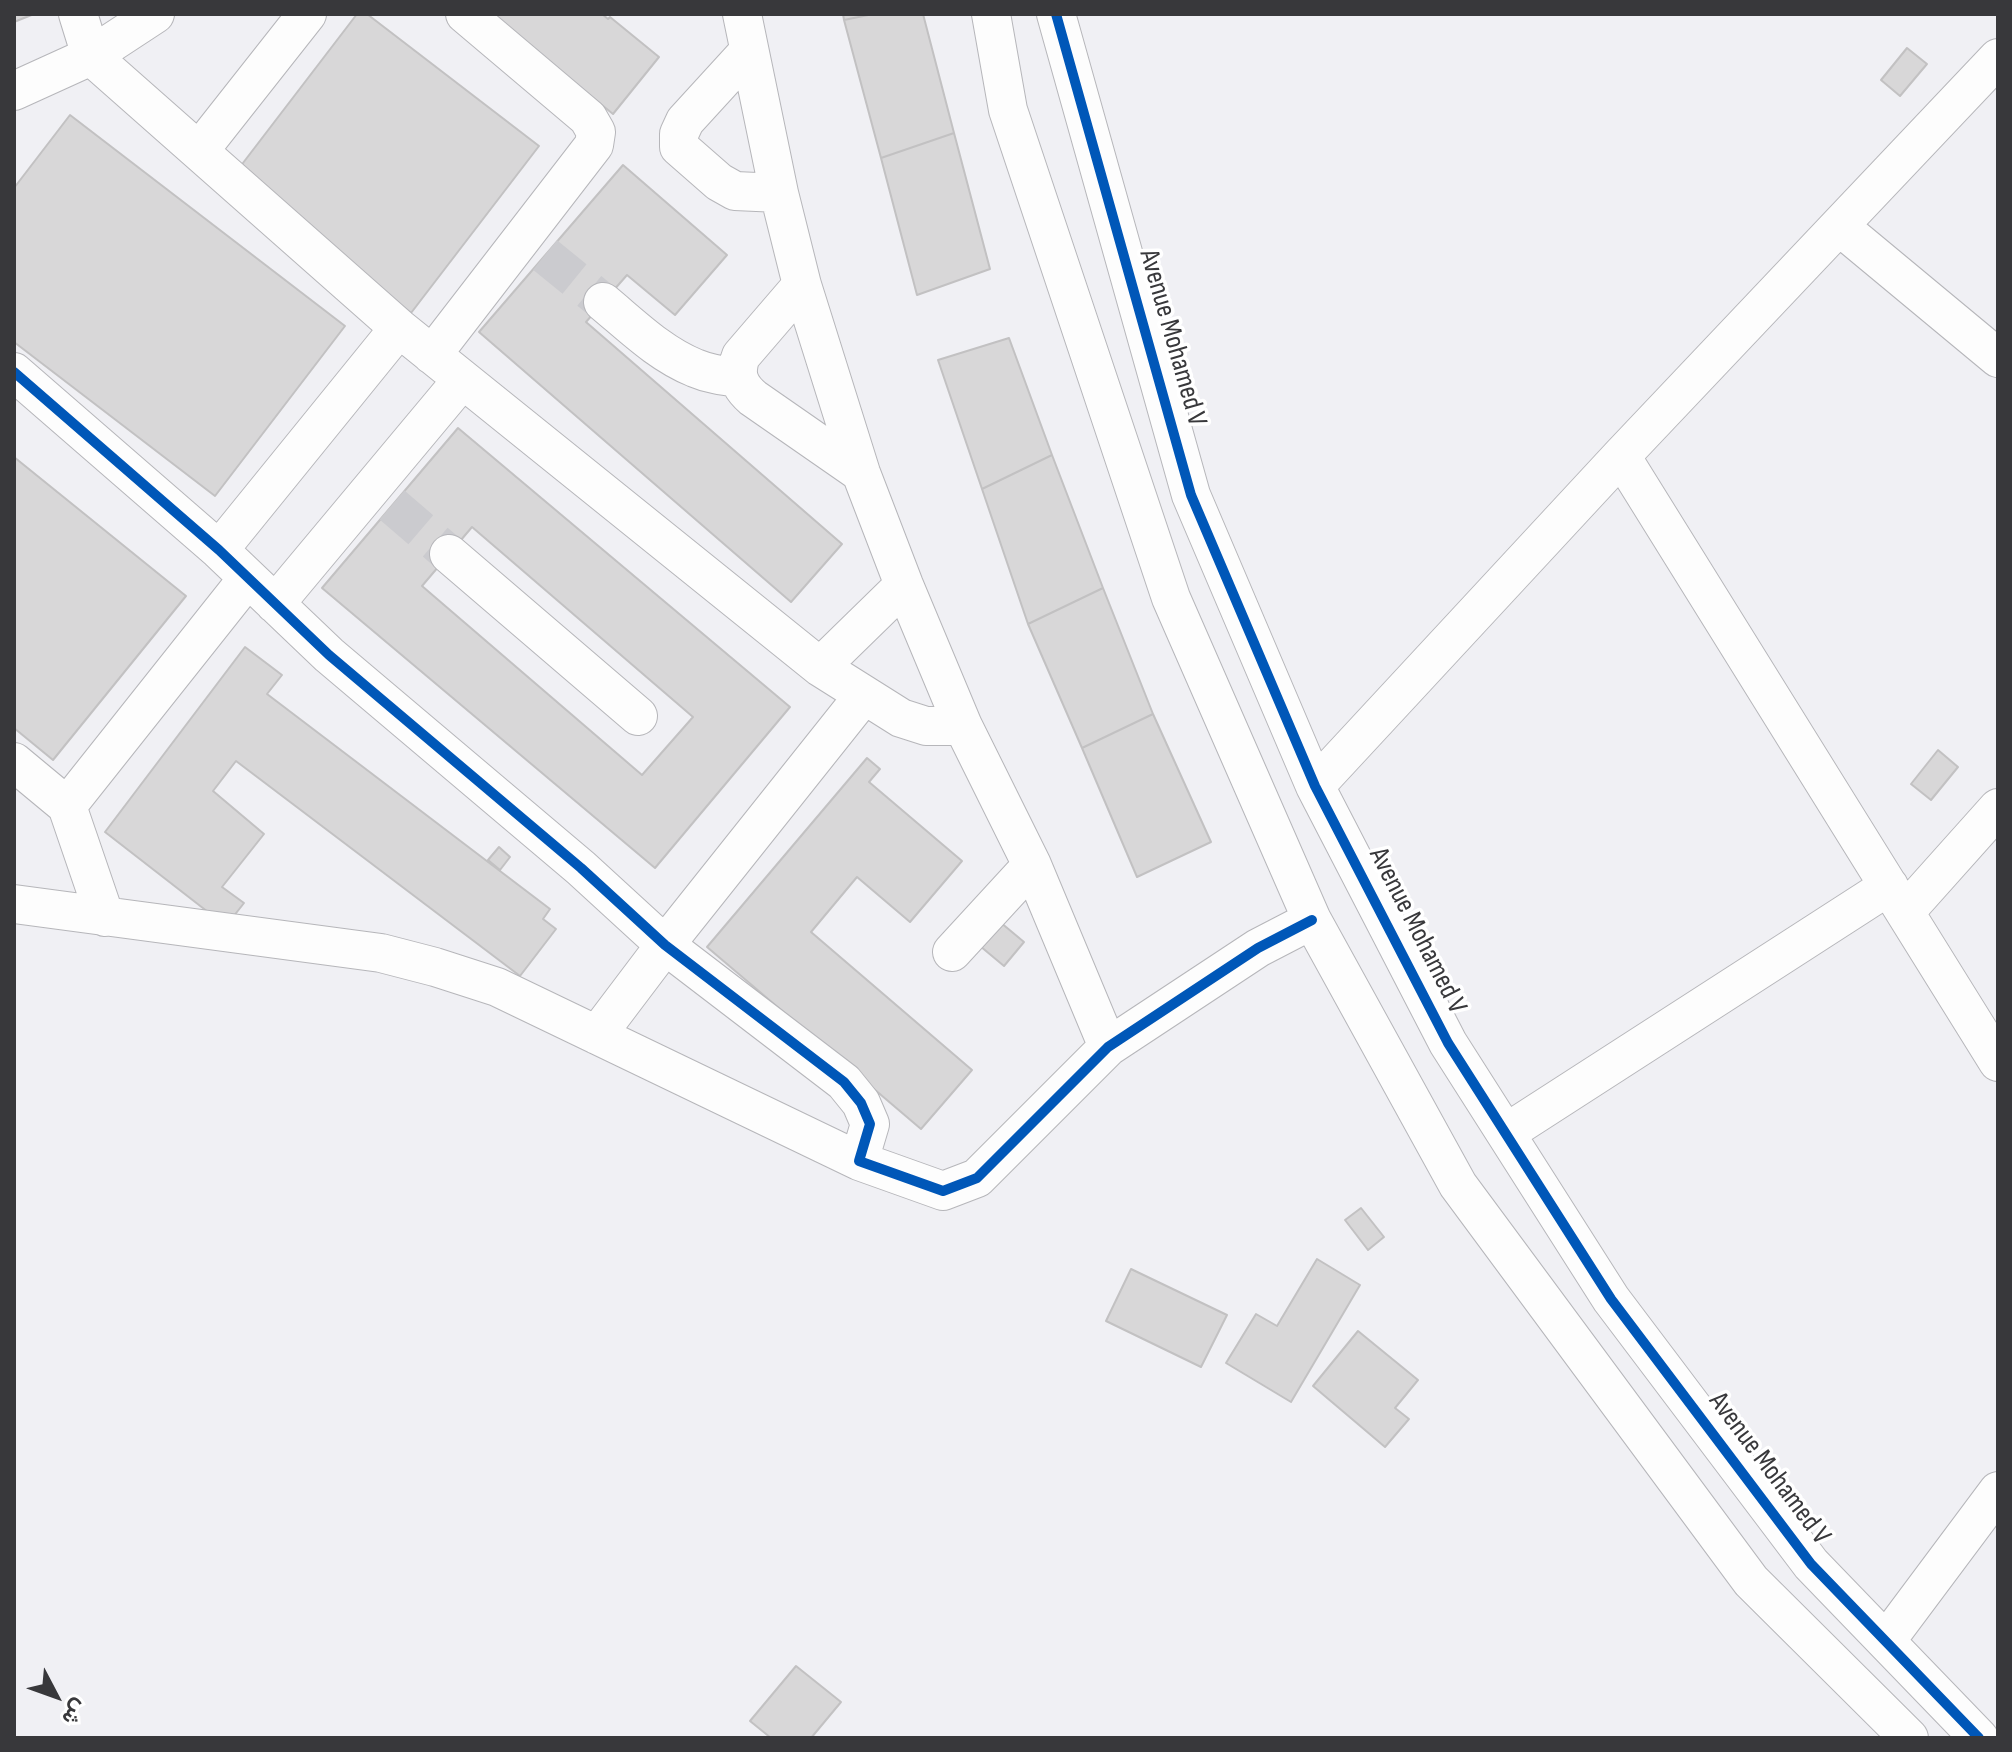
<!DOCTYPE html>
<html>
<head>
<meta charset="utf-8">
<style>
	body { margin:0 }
	#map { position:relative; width:2012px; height:1752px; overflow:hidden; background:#f0f0f4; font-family:"Sofia Sans Condensed",Vazirmatn,sans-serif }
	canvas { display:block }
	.frame { position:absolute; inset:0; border:16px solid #38383b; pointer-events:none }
	.north { position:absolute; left:16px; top:1656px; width:80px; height:80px; -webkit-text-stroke:6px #fff; paint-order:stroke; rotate:131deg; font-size:22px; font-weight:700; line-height:32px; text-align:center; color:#38383b }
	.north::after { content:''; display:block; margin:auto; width:28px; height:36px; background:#38383b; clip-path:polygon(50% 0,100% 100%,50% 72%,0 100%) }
</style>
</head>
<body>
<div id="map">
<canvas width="2012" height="1752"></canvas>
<div class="frame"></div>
<div class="north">ش</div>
</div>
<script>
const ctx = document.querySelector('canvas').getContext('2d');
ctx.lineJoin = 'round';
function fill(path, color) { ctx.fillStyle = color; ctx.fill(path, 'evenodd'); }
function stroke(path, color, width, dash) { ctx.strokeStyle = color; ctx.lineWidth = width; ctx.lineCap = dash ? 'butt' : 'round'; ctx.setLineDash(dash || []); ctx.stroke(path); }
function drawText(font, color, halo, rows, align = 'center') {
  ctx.font = font + ' "Sofia Sans Condensed",sans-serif'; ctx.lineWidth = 7; ctx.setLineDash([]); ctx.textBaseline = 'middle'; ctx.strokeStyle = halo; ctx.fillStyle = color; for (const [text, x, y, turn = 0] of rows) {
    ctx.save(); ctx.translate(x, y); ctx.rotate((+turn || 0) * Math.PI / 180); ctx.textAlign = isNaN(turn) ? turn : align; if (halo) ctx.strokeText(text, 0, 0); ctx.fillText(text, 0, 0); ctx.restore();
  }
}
const building = new Path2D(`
	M14,14H34L14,22Z
	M357,14H367L539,146L411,313L233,176Z
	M489,14H602L608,19L610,17L659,57L613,114Z
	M843,14H873L844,20Z
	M873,14H923L954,133L881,158L844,20Z
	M1907,48L1927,64L1900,96L1881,80Z
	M70,115L345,326L215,496L14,342V188Z
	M954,133L990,269L917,295L881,158Z
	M623,165L727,255L675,315L627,275L586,322L842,544L791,602L479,332Z
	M1009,338L1052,455L982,489L938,360Z
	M458,428L790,707L655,868L322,588ZM472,527L693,717L642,775L422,586Z
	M1052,455L1103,588L1028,624L982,489Z
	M14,457L186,596L53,760L14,728Z
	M1103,588L1153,714L1082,748L1028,624Z
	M245,647L282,675L267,694L550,909L543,919L556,929L520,976L236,761L213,791L264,834L222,887L244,903L226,926L105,832Z
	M1153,714L1211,842L1137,877L1082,748Z
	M1938,750L1958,767L1931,800L1911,784Z
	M867,758L880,769L869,782L962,861L910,922L857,877L811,932L972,1070L921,1129L707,947Z
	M499,847L510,857L500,870L488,860Z
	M1000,922L1024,942L1004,966L980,946Z
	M1361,1208L1384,1237L1368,1250L1345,1220Z
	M1317,1259L1360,1285L1291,1402L1226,1363L1256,1314L1277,1326Z
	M1131,1269L1227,1315L1201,1367L1106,1321Z
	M1358,1331L1418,1380L1395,1408L1409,1419L1385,1447L1313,1386Z
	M796,1666L841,1702L811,1738H771L750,1721Z`);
fill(building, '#d8d7d8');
stroke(building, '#c2c1c2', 2);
stroke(new Path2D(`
	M545,255L603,302
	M392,505L449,554`), '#cbcbcf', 38, [38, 19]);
const minor = new Path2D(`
	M78,14L91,56L399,328L820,667L901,718L926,726H963
	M742,14L779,193L802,285L861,473L904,585L963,726L1032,865L1108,1047
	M991,14L1008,110L1171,598L1312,920L1458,1185L1751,1581L1909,1738
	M1056,14L1191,495L1315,786L1448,1043L1611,1299L1811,1564L1979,1738
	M749,51L685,121L679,134V147L719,182L735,191L779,193
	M14,91L91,56L155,14
	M199,151L307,14
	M1839,226L1998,358
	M802,285L741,356C734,374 739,386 753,398L861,473
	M603,302C632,326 660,354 695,368C709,374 723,376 738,378
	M432,355L594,145L596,132L588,118L465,14
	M14,372L219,550L329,655L581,868L665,945L844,1082L861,1103L870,1124L859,1161L943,1191L977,1178L1108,1047L1258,948L1312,920
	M1621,456L1998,1062
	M219,550L399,328
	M449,554L638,716
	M275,604L462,380
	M820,667L904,585
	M14,762L67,806L248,578
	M1315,786L1621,456L1998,58
	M67,806L105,917
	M14,904L381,953L435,967L497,987L859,1161
	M1905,912L1998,808
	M952,952L1032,865
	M597,1035L665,945L864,695
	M1506,1133L1889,886
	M1886,1641L1998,1491`);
stroke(minor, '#b6b6ba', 40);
stroke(minor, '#fdfdfd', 38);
stroke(new Path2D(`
	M1056,14L1191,495L1315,786L1448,1043L1611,1299L1811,1564L1979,1738
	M14,372L219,550L329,655L581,868L665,945L844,1082L861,1103L870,1124L859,1161L943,1191L977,1178L1108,1047L1258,948L1312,920`), '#0057b8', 10);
drawText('28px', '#38383b', '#fff', [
	["Avenue Mohamed V",1172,338,74],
	["Avenue Mohamed V",1417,931,63],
	["Avenue Mohamed V",1769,1469,53]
]);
</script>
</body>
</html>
